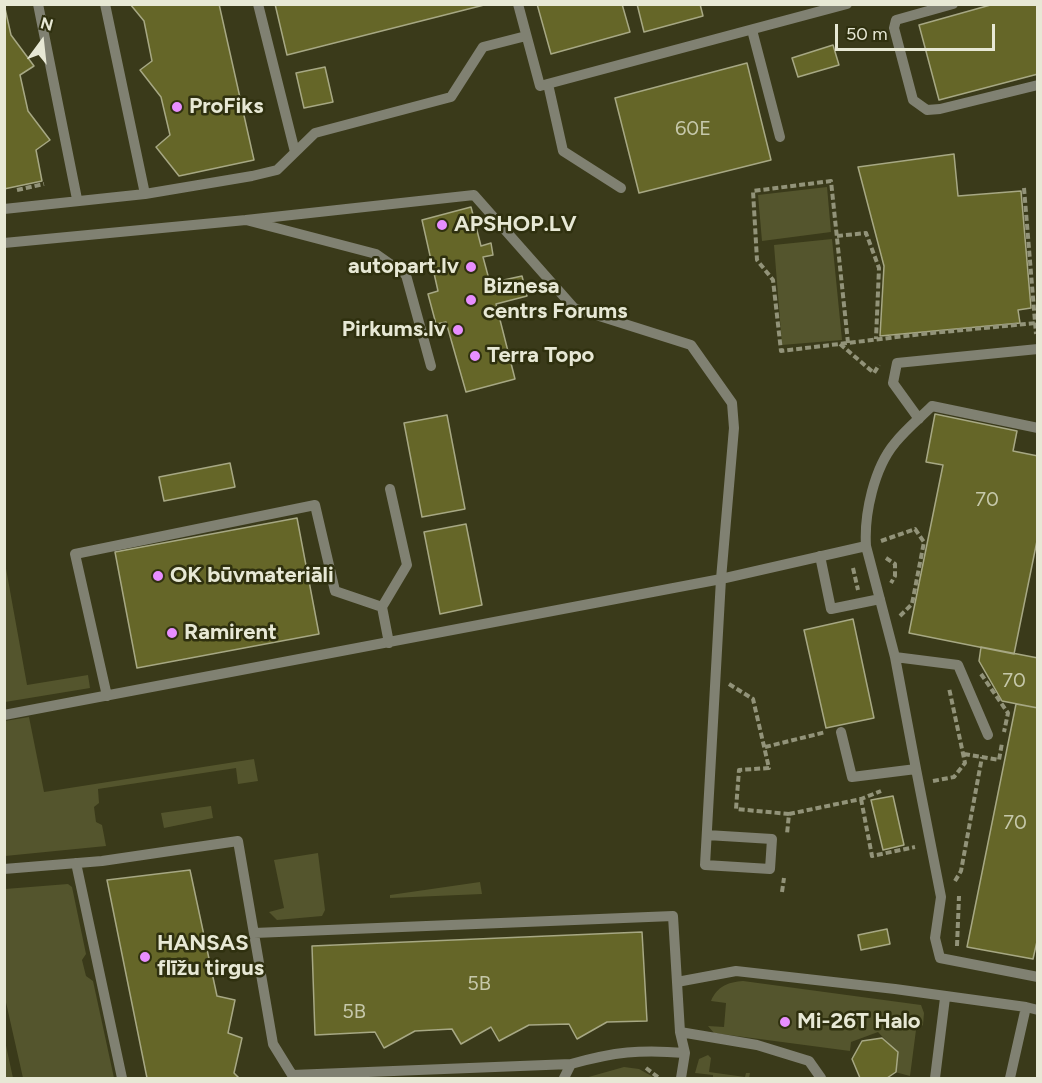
<!DOCTYPE html>
<html>
<head>
<meta charset="utf-8">
<style>
	body { margin:0 }
	#map { position:relative; width:1042px; height:1083px; overflow:hidden; background:#3a3a1a; font-family:Figtree,sans-serif }
	canvas { display:block }
	.frame { position:absolute; inset:0; border:6px solid #e7e8d5; pointer-events:none }
	.north { position:absolute; left:12px; top:12px; width:60px; height:60px; -webkit-text-stroke:4px #2f300f; paint-order:stroke; rotate:15deg; font-size:16px; font-weight:700; line-height:24px; text-align:center; color:#e7e8d5 }
	.north::after { content:''; display:block; margin:auto; width:21px; height:27px; background:#e7e8d5; clip-path:polygon(50% 0,100% 100%,50% 72%,0 100%) }
	.scale { position:absolute; left:835px; top:24px; width:160px; height:27px; box-sizing:border-box; border:3px solid #e7e8d5; border-top:0; padding-left:8px; font-size:18px; line-height:21px; white-space:nowrap; color:#e7e8d5; -webkit-text-stroke:4px #2f300f; paint-order:stroke }
</style>
</head>
<body>
<div id="map">
<canvas width="1042" height="1083"></canvas>
<div class="frame"></div>
<div class="north">N</div>
<div class="scale">50 m</div>
</div>
<script>
const ctx = document.querySelector('canvas').getContext('2d');
ctx.lineJoin = 'round';
function fill(path, color) { ctx.fillStyle = color; ctx.fill(path, 'evenodd'); }
function stroke(path, color, width, dash) { ctx.strokeStyle = color; ctx.lineWidth = width; ctx.lineCap = dash ? 'butt' : 'round'; ctx.setLineDash(dash || []); ctx.stroke(path); }
function drawText(font, color, halo, rows, align = 'center') {
  ctx.font = font + ' Figtree,sans-serif'; ctx.lineWidth = 5; ctx.setLineDash([]); ctx.textBaseline = 'middle'; ctx.strokeStyle = halo; ctx.fillStyle = color; for (const [text, x, y, turn = 0] of rows) {
    ctx.save(); ctx.translate(x, y); ctx.rotate((+turn || 0) * Math.PI / 180); ctx.textAlign = isNaN(turn) ? turn : align; if (halo) ctx.strokeText(text, 0, 0); ctx.fillText(text, 0, 0); ctx.restore();
  }
}
fill(new Path2D(`
	M827,187L831,232L762,241L758,195Z
	M832,239L842,340L782,345L774,245Z
	M5,563L27,685L88,675L90,688L5,702Z
	M29,717L44,792L254,759L258,781L238,784L236,768L98,789L99,803L94,807L96,822L102,825L106,846L5,856V721Z
	M211,806L213,818L164,828L161,813Z
	M318,853L325,910L322,916L277,920L269,912L284,908L274,860Z
	M480,882L482,894L390,898V895Z
	M68,884L72,887L86,954L82,960L86,976L93,981L114,1078H23L5,998V889Z
	M743,981L921,1005L924,1013L923,1025L916,1030L910,1076L895,1072L898,1053L878,1032L851,1042L850,1051L714,1033L708,1026L724,1027L726,1003L711,1001C717,986 729,982 743,981Z
	M4,1041H5L13,1078H5Z
	M708,1055L711,1058L709,1072L745,1077L746,1073H750L749,1078H713V1075L695,1073L699,1059Z
	M624,1067L639,1069L655,1078H585Z`), '#54552d');
const building = new Path2D(`
	M4,4L11,35L34,66L20,75L28,111L50,140L36,150L42,181L4,189Z
	M130,4H219L254,160L179,176L156,147L170,135L161,97L140,70L152,61L144,21Z
	M275,4H488L287,55Z
	M537,4H622L630,32L551,54Z
	M637,4H700L703,16L644,32Z
	M994,4H1038V74L939,100L919,25Z
	M833,45L839,65L798,77L792,58Z
	M747,63L771,160L639,193L615,98Z
	M325,67L333,102L304,108L296,73Z
	M954,154L958,196L1021,191L1031,308L1018,310L1020,323L880,336L884,266L858,167Z
	M471,207L481,246L491,243L493,255L483,257L490,283L522,276L527,296L496,304L515,379L466,392L446,322L436,324L428,294L438,291L422,220Z
	M935,414L1017,431L1013,451L1038,456V536L1014,654L909,633L943,465L926,462Z
	M447,415L465,509L422,517L404,423Z
	M230,463L235,487L164,501L159,477Z
	M297,518L319,634L137,668L115,552Z
	M466,524L482,605L440,614L424,532Z
	M853,619L874,718L826,728L804,630Z
	M981,647L1038,658V708L1002,701L979,661Z
	M1016,704L1038,708V937L1033,959L967,947Z
	M893,796L904,845L883,850L871,800Z
	M190,870L217,996L235,1000L228,1033L242,1038L234,1073L239,1078H147L107,880Z
	M887,929L890,944L861,950L858,935Z
	M642,932L647,1021L607,1022L577,1039L569,1024L529,1025L499,1041L491,1027L461,1044L452,1029L415,1031L384,1048L375,1032L315,1035L312,946Z
	M882,1038L898,1052L896,1072L887,1078H860L852,1059L862,1041Z`);
fill(building, '#656628');
stroke(building, '#a7a884', 1.5);
stroke(new Path2D(`
	M1024,188L1036,334
	M17,190L44,184
	M837,236L866,233L879,268L876,339
	M848,343L831,181L753,191L757,260L773,280L781,351L922,334L1036,323
	M840,344L874,373L879,365
	M881,541L915,529L924,542L912,604L900,616
	M886,558L895,564V576L891,583
	M853,568L858,590
	M981,674L1008,713L1004,732
	M729,684L753,699L769,768L739,770L736,809L789,814L787,834
	M765,747L826,732
	M964,754L999,760L1002,743
	M933,781L954,777L965,763L949,688
	M861,799L872,856L915,847
	M789,814L861,799L881,791
	M955,881L961,871L982,757
	M782,892L784,878
	M957,946L959,896
	M646,1068L659,1078`), '#929379', 4, [6, 3]);
stroke(new Path2D(`
	M38,4L77,199
	M105,4L145,194
	M258,4L295,152
	M518,4L540,86L847,4
	M953,4L896,20L894,28L913,100L927,110L940,109L1038,85
	M752,30L780,137
	M548,84L563,151L621,188
	M4,209L145,194L252,176L277,170L315,133L451,97L483,47L526,36
	M246,220L474,195L574,308L691,345L732,403L734,428L721,579L705,865L770,869L772,839L707,835
	M4,243L246,220L376,254L406,275L431,366
	M919,419L893,383L897,363L1038,349
	M866,546C864,514 874,468 895,443C906,429 920,418 932,406L1038,428
	M820,556L831,609L880,599
	M389,643L382,607L407,565L390,489
	M895,657L916,769
	M107,696L75,554L315,505L335,591L382,607
	M4,715L721,579L866,546L895,657L958,665L988,735
	M841,732L852,777L916,769L941,897L935,938L940,958L1038,977
	M76,863L122,1078
	M4,869L102,861L238,841L273,1044L294,1078
	M254,933L673,916L680,1032L685,1053L681,1078
	M677,982L736,971L895,989L1026,1007
	M680,1032L757,1045L809,1061L821,1078
	M292,1075L571,1064
	M564,1078L571,1064C614,1052 640,1049 685,1053
	M935,1078L945,998
	M1010,1078L1026,1007L1038,1010`), '#808172', 10);
for (const [x, y, r, color] of [
	[177,107,6,"#e88eff"],
	[442,225,6,"#e88eff"],
	[471,267,6,"#e88eff"],
	[471,300,6,"#e88eff"],
	[458,330,6,"#e88eff"],
	[475,356,6,"#e88eff"],
	[158,576,6,"#e88eff"],
	[172,633,6,"#e88eff"],
	[145,957,6,"#e88eff"],
	[785,1022,6,"#e88eff"]
]) { const dot = new Path2D(); dot.arc(x, y, r, 0, 2 * Math.PI); ctx.fillStyle = color; ctx.fill(dot); stroke(dot, '#2f300f', 2); }
drawText('20px', '#c6c8aa', null, [
	["60E",693,129],
	["70",987,500],
	["70",1014,681],
	["70",1015,823],
	["5B",479,984],
	["5B",354,1012]
]);
drawText('bold 22px', '#e7e8d5', '#2f300f', [
	["ProFiks",189,107],
	["APSHOP.LV",454,225],
	["autopart.lv",459,267,"right"],
	["Biznesa",483,287],
	["centrs Forums",483,312],
	["Pirkums.lv",446,330,"right"],
	["Terra Topo",487,356],
	["OK būvmateriāli",170,576],
	["Ramirent",184,633],
	["HANSAS",157,944],
	["flīžu tirgus",157,969],
	["Mi-26T Halo",797,1022]
], 'left');
</script>
</body>
</html>
